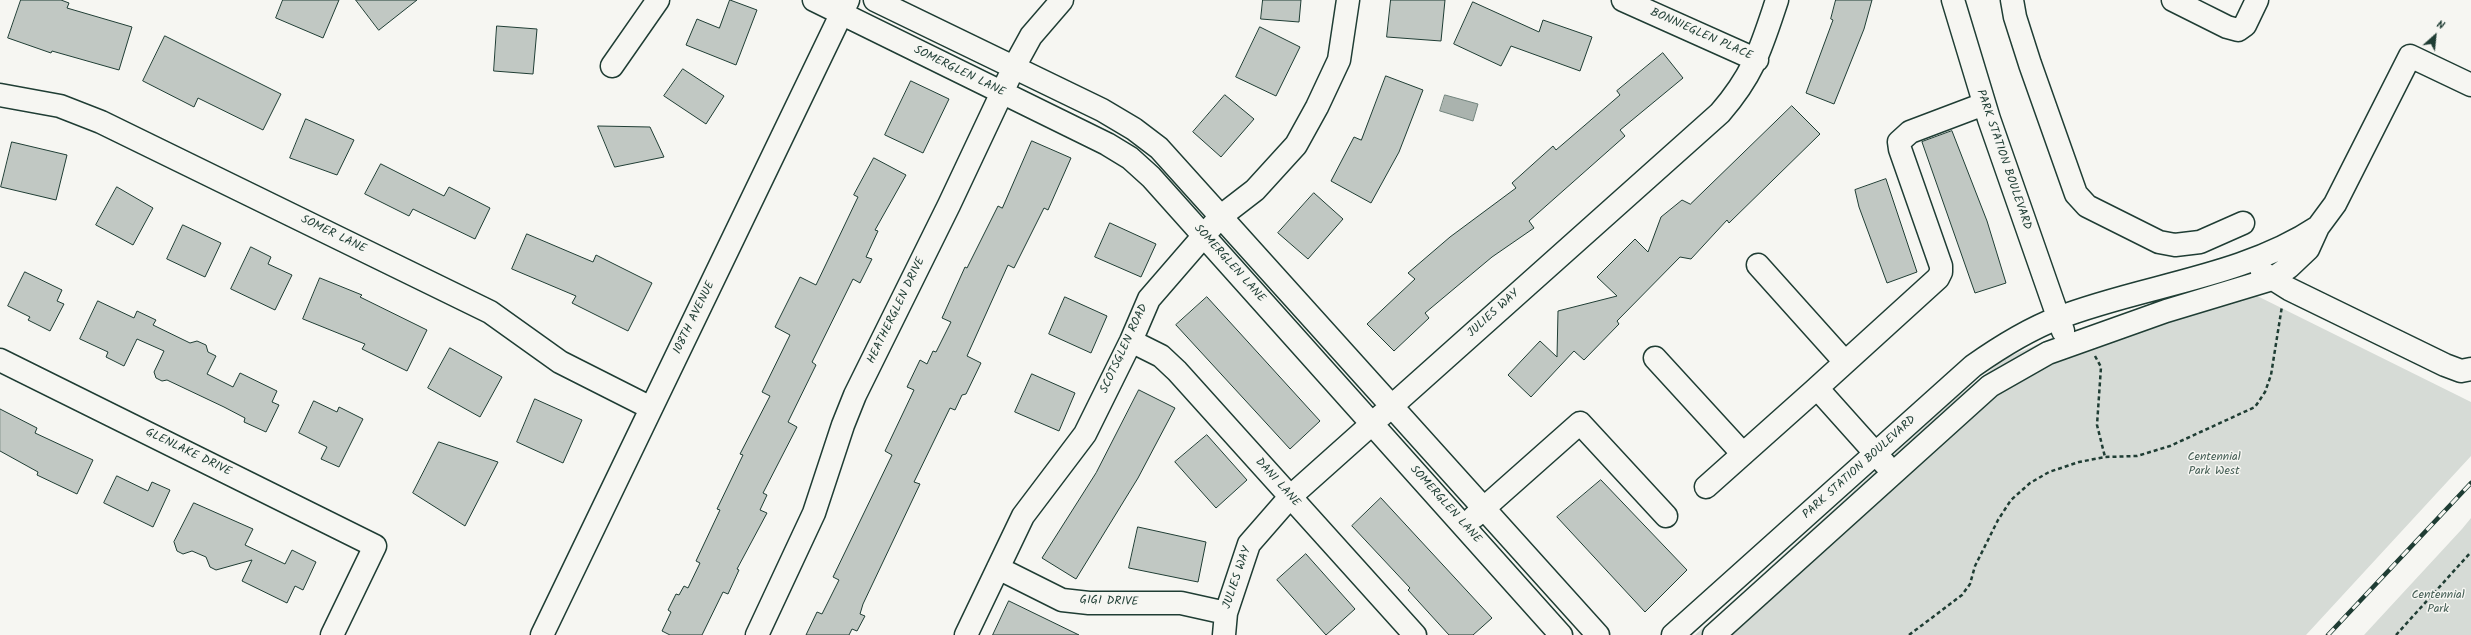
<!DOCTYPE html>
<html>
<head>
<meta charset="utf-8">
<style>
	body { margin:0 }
	#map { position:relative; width:2471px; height:635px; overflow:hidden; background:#f6f6f2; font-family:Kalam,sans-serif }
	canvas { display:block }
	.north { position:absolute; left:2415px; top:16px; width:40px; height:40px; -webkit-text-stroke:3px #f6f6f2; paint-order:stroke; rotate:27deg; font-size:11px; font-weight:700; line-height:16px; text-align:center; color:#1f3d34 }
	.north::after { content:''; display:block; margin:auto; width:14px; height:18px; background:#1f3d34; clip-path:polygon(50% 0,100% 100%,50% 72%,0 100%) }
</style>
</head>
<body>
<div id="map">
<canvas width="2471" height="635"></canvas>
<div class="north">N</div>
</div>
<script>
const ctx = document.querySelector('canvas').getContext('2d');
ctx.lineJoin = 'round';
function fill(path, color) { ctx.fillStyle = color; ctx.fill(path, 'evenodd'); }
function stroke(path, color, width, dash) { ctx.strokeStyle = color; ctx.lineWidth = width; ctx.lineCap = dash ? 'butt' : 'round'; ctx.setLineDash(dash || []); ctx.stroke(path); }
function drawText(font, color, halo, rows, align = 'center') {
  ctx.font = font + ' Kalam,sans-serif'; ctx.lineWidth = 3; ctx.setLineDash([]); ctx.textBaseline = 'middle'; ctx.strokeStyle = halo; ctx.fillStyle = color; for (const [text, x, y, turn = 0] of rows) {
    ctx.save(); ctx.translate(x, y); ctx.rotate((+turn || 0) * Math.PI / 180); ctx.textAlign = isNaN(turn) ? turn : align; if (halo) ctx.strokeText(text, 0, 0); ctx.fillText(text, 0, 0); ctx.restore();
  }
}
fill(new Path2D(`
	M2229,282L2471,402V456L2306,635H1695L1956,398L2004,359L2054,337Z
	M2471,518V635H2364L2462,529Z`), '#d6dbd6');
const water = new Path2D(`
	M1445,95L1478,104L1473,121L1440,111Z`);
fill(water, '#aab3ae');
stroke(water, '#72847d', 1);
const building = new Path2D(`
	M21,0H61L69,3L67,8L132,27L119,70L52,51L51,53L8,38Z
	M283,0H339L323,38L276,18Z
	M356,0H417L379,30Z
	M730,0L757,10L736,65L686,45L697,19L719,28Z
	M1263,0H1301L1299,22L1261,19Z
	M1391,0H1445L1441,41L1387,37Z
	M1836,0H1872L1864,29L1834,104L1806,93L1833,20L1831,19Z
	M1473,2L1539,32L1543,20L1592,37L1580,71L1511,46L1501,66L1454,44Z
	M497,26L537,29L533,74L494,71Z
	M1260,27L1300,47L1276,96L1236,77Z
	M165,36L281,94L263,130L198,98L194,107L143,81Z
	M1663,53L1683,78L1620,130L1625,136L1529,221L1534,228L1492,257L1425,313L1429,318L1394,351L1367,324L1415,279L1408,273L1450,237L1516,188L1512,183L1553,146L1556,150L1620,95L1617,91Z
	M683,69L724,96L706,124L664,96Z
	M1386,76L1423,90L1399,152L1371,203L1331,181L1354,137L1361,140Z
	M911,81L949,99L923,153L885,135Z
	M1225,95L1254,119L1221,157L1193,132Z
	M1792,106L1820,134L1729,223L1727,220L1691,259L1680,257L1617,321L1619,324L1584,360L1574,351L1531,397L1508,375L1540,341L1557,357L1558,311L1617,296L1597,277L1635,239L1648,252L1661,217L1682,200L1690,204Z
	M306,119L354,140L337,175L290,158Z
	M598,126L650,127L664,157L615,167Z
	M1952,131L1987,221L2006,283L1975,293L1922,142Z
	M1032,141L1071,158L1048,210L1044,208L1014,268L1008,265L967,356L981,363L966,394L962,395L955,410L950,408L914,482L920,484L863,604L860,614L865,616L857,631L852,629L849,635H806L817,612L822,614L839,580L833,577L892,455L885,451L914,390L907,387L920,360L927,364L933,351L936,352L951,322L942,318L965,267L967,268L998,206L1002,208Z
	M12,142L67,155L56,200L1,187Z
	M874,158L906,175L875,230L878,231L866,257L872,259L860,283L853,279L812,362L816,365L788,422L797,427L763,493L767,495L760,510L767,513L737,569L739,570L728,594L723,592L702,635H670L662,631L671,612L668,610L676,594L679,595L684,586L688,588L700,563L696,561L720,510L717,509L743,455L740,454L770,396L762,392L790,335L775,327L800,277L816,285L858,197L854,195Z
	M381,164L444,196L449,187L490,208L475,239L413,209L409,216L365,194Z
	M1886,179L1917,272L1887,283L1859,207L1855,190Z
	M117,187L153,208L133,245L96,225Z
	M1314,193L1343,219L1308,259L1278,233Z
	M1110,223L1156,244L1141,277L1095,257Z
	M183,225L221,243L205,277L167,259Z
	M527,234L593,262L596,255L652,283L628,331L572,303L576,296L512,269Z
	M251,247L271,257L268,264L292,275L275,310L231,289Z
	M25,272L62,290L57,301L64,304L50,331L28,320L30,317L8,306Z
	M320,278L362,295L360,297L427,330L407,371L362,349L365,344L303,319Z
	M1065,297L1107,316L1091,353L1049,334Z
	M1207,297L1320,421L1290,449L1176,325Z
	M98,301L134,318L137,311L156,320L153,325L190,343L197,341L206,345L208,352L216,356L207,374L233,387L240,373L277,391L272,402L279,405L266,432L244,422L245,418L224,407L167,380L162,381L156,378L154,372L164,351L137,339L124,366L106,357L108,352L80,339Z
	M450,348L502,377L480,417L428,388Z
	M1032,374L1075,393L1059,431L1015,412Z
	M1139,390L1175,408L1138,478L1076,579L1042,558L1096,473Z
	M535,399L582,420L563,463L517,442Z
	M314,401L337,412L339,407L363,419L339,467L321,459L327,447L299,433Z
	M0,409L37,428L35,433L93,460L77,494L37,475L38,472L0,451Z
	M1207,435L1247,480L1216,508L1175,462Z
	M439,442L498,462L465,526L413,493Z
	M117,476L148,491L152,482L170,490L153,527L104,503Z
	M1601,480L1687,570L1645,612L1557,517Z
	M1381,498L1492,618L1473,635H1449L1408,590L1410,588L1352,526Z
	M194,503L253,529L245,545L285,564L292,550L316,562L303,590L295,586L287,603L242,581L252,560L216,570L210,567L206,557L192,551L183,554L177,551L174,542Z
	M1138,527L1206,542L1198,582L1129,568Z
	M1306,554L1355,609L1326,635L1277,580Z
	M1009,601L1079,635H993Z`);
fill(building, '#c1c8c3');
stroke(building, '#1f3d34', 1);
const minor = new Path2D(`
	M814,0L1107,144L1130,158L1151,177L1561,635
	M875,0L1102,110L1134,129L1159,148L1598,635
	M1623,0L1757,60
	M1953,0L1989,119L2063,331
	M2012,0L2015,17L2030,64L2076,194L2087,206L2159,242L2175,245L2200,242L2243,223
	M2173,0L2227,27L2238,30L2245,25L2257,0
	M612,66L658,0
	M0,95L60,106L101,122L490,312L560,362L651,408
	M1758,265L1845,362
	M2262,272L2289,289L2445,365L2461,371L2471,369
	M1131,341L1161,356L1177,371L1415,635
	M1655,358L1743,454
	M0,360L375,546L332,635
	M1885,464L1817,388L1938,278L1941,272V266L1900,149L1899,142L1910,132L1984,104
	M1706,487L1817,388
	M1474,517L1580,423L1666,516
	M998,568L1062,600L1089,603H1181L1226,613
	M542,635L848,0
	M757,635L814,513L843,425L855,395L949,205L1014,67L1031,36L1062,0
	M966,635L1023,516L1085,434L1131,341L1149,299L1220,217L1255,190L1296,145L1317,107L1339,60L1348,0
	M1224,635L1226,613L1249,544L1290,497L1720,113C1754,74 1761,48 1777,0
	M1673,635L1973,366C2000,347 2027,330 2058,318C2143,285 2241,278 2318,227
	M1714,635L1990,386L2048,353L2166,311L2272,279L2289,267L2308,249L2318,227L2335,204L2410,56L2471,85`);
stroke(minor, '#1f3d34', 25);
stroke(new Path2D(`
	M2095,356L2101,367L2097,425L2105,457
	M1909,635L1962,595L1970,584L1975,566L1998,520L2011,500L2030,483L2049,472L2079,462L2105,457L2137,456L2170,446L2255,407L2265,392L2271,375L2282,306
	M2396,635L2471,552`), '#1f3d34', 2.5, [4, 3]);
stroke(minor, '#f6f6f2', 22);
const rail = new Path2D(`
	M2328,635L2471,483`);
stroke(rail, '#1f3d34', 4.5);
stroke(rail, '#f6f6f2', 3, [9]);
drawText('12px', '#1f3d34', '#f6f6f2', [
	["BONNIEGLEN PLACE",1701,35,24],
	["SOMERGLEN LANE",959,72,26],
	["PARK STATION BOULEVARD",2003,160,71],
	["SOMER LANE",333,235,26],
	["SOMERGLEN LANE",1229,264,48],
	["HEATHERGLEN DRIVE",897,311,-64],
	["JULIES WAY",1494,314,-42],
	["108TH AVENUE",695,318,-64],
	["SCOTSGLEN ROAD",1125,349,-65],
	["GLENLAKE DRIVE",188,453,26],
	["PARK STATION BOULEVARD",1860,468,-42],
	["DANI LANE",1277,483,48],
	["SOMERGLEN LANE",1445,505,48],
	["JULIES WAY",1238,578,-71],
	["GIGI DRIVE",1109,602,2]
]);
drawText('12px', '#445d54', '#f6f6f2', [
	["Centennial",2214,458],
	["Park West",2214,472],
	["Centennial",2438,596],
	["Park",2438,610]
]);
</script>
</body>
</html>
